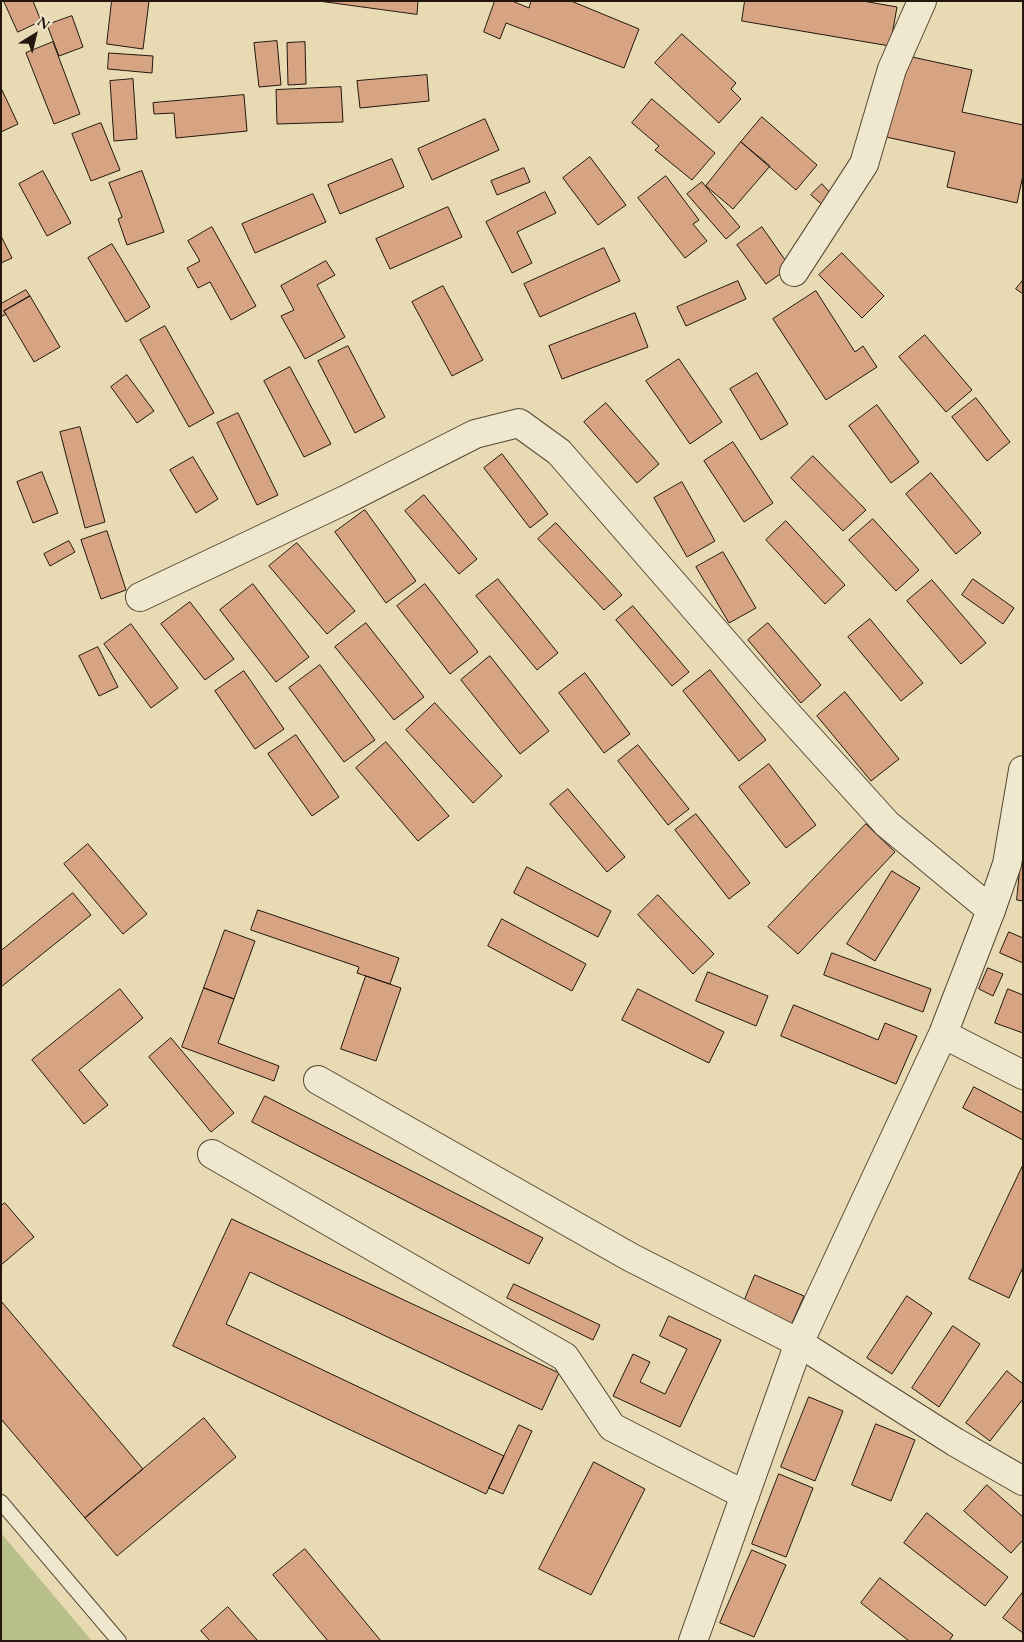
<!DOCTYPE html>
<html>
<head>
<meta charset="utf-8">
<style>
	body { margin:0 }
	#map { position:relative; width:1024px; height:1642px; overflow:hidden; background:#e8dbb3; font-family:"EB Garamond",serif }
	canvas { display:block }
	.frame { position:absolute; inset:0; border:2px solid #23160d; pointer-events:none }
	.north { position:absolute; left:10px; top:10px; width:50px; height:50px; -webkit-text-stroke:4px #f0e8ce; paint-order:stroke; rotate:36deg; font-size:14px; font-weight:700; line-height:20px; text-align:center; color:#23160d }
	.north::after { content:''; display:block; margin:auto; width:18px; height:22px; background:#23160d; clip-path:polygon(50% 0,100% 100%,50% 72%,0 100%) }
</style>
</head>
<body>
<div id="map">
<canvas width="1024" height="1642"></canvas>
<div class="frame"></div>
<div class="north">N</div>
</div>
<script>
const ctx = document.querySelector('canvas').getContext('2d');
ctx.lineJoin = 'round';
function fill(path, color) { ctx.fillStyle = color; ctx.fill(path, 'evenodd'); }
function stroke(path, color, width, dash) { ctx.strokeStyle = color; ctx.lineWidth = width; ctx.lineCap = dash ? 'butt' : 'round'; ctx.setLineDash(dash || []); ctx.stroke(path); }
fill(new Path2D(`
	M1,1533L92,1641H1Z`), '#b9bf8a');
const building = new Path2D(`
	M4,1H33L41,21L18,32Z
	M112,1H149L143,49L107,44Z
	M319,1H418L417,14Z
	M495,1H512L529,8L531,1H571L639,29L624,68L506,23L500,39L484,32Z
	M745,1H863L897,7L890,46L742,21Z
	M72,16L83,47L59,56L47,25Z
	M682,34L736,83L731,89L741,99L719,123L655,63Z
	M277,41L281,85L259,87L254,43Z
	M53,42L80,114L54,124L26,53Z
	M305,42L306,84L288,85L287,43Z
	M109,53L153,56L152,73L108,69Z
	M903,55L972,70L962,112L1023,125V175L1017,203L947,187L955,152L886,137Z
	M427,75L429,101L360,108L357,81Z
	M133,79L137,139L114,141L110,81Z
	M341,87L343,122L277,124L276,90Z
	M1,88L18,124L1,132Z
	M244,95L247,131L176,138L174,113L154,114L153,103Z
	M652,99L715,153L692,180L655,150L659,146L632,123Z
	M762,117L817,165L796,190L741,142Z
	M485,119L499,150L432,180L418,149Z
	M101,123L120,170L91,181L72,134Z
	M741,142L770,166L733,209L706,186Z
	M590,157L626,205L598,225L563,178Z
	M392,159L404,187L340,214L328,185Z
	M524,168L530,182L497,195L491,181Z
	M43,171L71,223L47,236L19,184Z
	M142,171L164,232L127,245L118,219L122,217L109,183Z
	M666,176L699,220L693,224L707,241L685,258L638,198Z
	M702,182L740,227L726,239L687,194Z
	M822,184L834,197L825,207L811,195Z
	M545,192L556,213L517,232L532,263L512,273L486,222Z
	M313,194L326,222L255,253L242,224Z
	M448,207L462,237L390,269L376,239Z
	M212,227L256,306L231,320L210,282L198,288L187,268L200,261L188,241Z
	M762,227L790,267L766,284L737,245Z
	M1,236L12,258L1,263Z
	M112,244L150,307L126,322L88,258Z
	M604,248L620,281L540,317L524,284Z
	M842,253L884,296L862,318L819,275Z
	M326,261L335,275L317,285L345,337L305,359L281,316L294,310L281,286Z
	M1023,280V294L1016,289Z
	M738,281L746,299L686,326L677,307Z
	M443,286L483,360L452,376L412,302Z
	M26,290L30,296L4,311L6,314L1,317V304Z
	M816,291L855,352L863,346L877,367L826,400L773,319Z
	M30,296L60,347L34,362L4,311Z
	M635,313L648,347L562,379L549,346Z
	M165,326L214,413L189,427L140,340Z
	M925,335L972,390L946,412L899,357Z
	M348,346L385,417L355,433L318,361Z
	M679,359L722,422L690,444L646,381Z
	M290,367L331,444L304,457L264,381Z
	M757,373L788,424L761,440L730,389Z
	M127,375L154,411L137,423L111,387Z
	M976,398L1010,442L987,461L952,417Z
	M606,403L659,464L637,483L584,422Z
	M877,405L919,462L891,483L849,426Z
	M238,413L278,495L257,505L217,423Z
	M80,427L105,522L85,528L60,432Z
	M733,442L773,503L744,522L704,461Z
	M502,454L548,514L530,528L484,468Z
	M813,456L866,510L843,531L791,478Z
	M193,457L218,499L196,513L170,470Z
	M42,472L58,513L33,523L17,482Z
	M931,473L981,533L956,554L906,494Z
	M682,482L715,541L687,557L654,498Z
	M424,495L477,559L459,574L405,511Z
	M365,510L416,581L386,603L335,532Z
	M873,519L919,570L896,591L849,540Z
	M786,521L845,585L825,604L766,540Z
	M556,523L622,595L604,610L538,539Z
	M107,531L126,590L101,599L81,540Z
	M69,541L75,552L50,566L44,554Z
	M297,543L355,611L327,634L269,566Z
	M723,552L756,608L729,623L696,567Z
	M498,579L558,653L537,670L476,596Z
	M973,579L1014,608L1003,624L962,595Z
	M932,580L986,643L961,664L907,601Z
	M253,584L309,657L276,682L220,610Z
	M425,584L478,652L450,674L397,606Z
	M190,602L234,659L205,680L161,624Z
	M633,606L689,672L672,686L616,620Z
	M870,619L923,683L901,701L848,637Z
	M366,623L424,697L394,720L335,647Z
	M768,623L821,685L801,703L748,640Z
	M131,624L178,688L151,708L104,644Z
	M98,647L118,687L99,696L79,656Z
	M490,656L549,731L520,754L461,680Z
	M320,665L375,740L344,762L289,688Z
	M710,670L766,740L739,761L683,691Z
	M244,671L284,729L255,749L215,691Z
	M585,673L630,734L604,753L559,693Z
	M845,692L899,759L871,781L817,716Z
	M435,703L502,776L473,803L406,730Z
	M296,735L339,797L312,816L268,754Z
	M386,742L449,816L418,841L356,768Z
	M638,745L689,809L668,825L618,761Z
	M769,764L816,825L786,848L739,787Z
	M568,789L625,857L607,872L550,804Z
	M696,814L750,883L729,899L675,830Z
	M866,824L895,852L798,954L768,927Z
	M1023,836V901L1017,900Z
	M88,844L147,914L123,934L64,864Z
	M527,867L611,911L598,937L514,893Z
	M892,871L920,888L875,961L847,944Z
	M73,893L91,915L1,987V951Z
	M658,895L714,954L693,974L638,915Z
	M258,910L399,958L390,984L357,973L359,967L251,930Z
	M502,919L586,964L572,991L488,946Z
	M225,930L255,941L234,999L204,988Z
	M1009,932L1023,938V963L1000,953Z
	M832,953L931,989L923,1012L824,975Z
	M988,968L1003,974L993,996L979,989Z
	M708,972L768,996L756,1026L696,1001Z
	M366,976L401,988L376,1061L341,1049Z
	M204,988L234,999L218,1043L279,1066L274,1081L182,1047Z
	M120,989L143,1018L79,1070L108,1105L84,1124L32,1060Z
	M638,989L724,1032L709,1063L622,1020Z
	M1008,989L1023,995V1033L995,1023Z
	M794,1005L878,1040L885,1023L917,1036L896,1084L781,1036Z
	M171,1038L234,1113L211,1132L149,1057Z
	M974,1087L1023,1113V1140L963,1108Z
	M265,1096L543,1238L529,1264L252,1122Z
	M1023,1165V1267L1009,1298L969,1279Z
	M5,1203L34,1237L1,1265V1206Z
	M232,1219L559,1373L542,1410L250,1272L226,1324L504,1456L486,1494L173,1346Z
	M755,1275L804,1296L789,1330L741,1309Z
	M514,1284L600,1325L593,1340L507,1298Z
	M907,1296L932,1313L892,1374L867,1358Z
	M1,1301L143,1469L85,1518L1,1419Z
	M669,1316L721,1340L680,1427L613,1396L633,1354L650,1362L640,1382L665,1394L687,1349L660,1336Z
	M953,1326L980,1344L939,1407L912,1388Z
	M1007,1371L1023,1384V1399L990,1441L966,1423Z
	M809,1397L843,1411L815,1481L781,1467Z
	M204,1418L236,1457L117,1556L85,1518Z
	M876,1424L915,1440L891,1501L852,1485Z
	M519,1425L532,1431L503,1494L489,1488Z
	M594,1462L645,1489L591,1595L539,1569Z
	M779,1474L813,1488L786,1557L752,1544Z
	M987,1485L1023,1517V1540L1011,1553L964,1511Z
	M927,1513L1008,1577L985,1606L904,1543Z
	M305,1549L381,1641H328L273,1575Z
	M752,1550L786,1565L754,1637L720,1623Z
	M880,1578L953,1635L949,1641H909L861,1603Z
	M1023,1592V1633L1003,1618Z
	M228,1607L258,1641H210L201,1631Z`);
fill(building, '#d6a483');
stroke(building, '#23160d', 1);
const service = new Path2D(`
	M1,1502L119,1641`);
const minor = new Path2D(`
	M794,272L864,164L892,69L922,1
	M140,597L345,500L475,434L519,423L559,452L772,697L887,824L991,910
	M318,1080L630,1257L799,1343L955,1442L1023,1481
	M212,1154L565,1357L612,1427L745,1495`);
const tertiary = new Path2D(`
	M943,1034L1023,1075
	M693,1641L799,1343L943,1034L991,910L1007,864L1023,770`);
stroke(service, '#544736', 16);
stroke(minor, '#544736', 30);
stroke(tertiary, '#544736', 30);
stroke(service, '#f0e8ce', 14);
stroke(minor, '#f0e8ce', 28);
stroke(tertiary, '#f0e8ce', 28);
</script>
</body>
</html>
